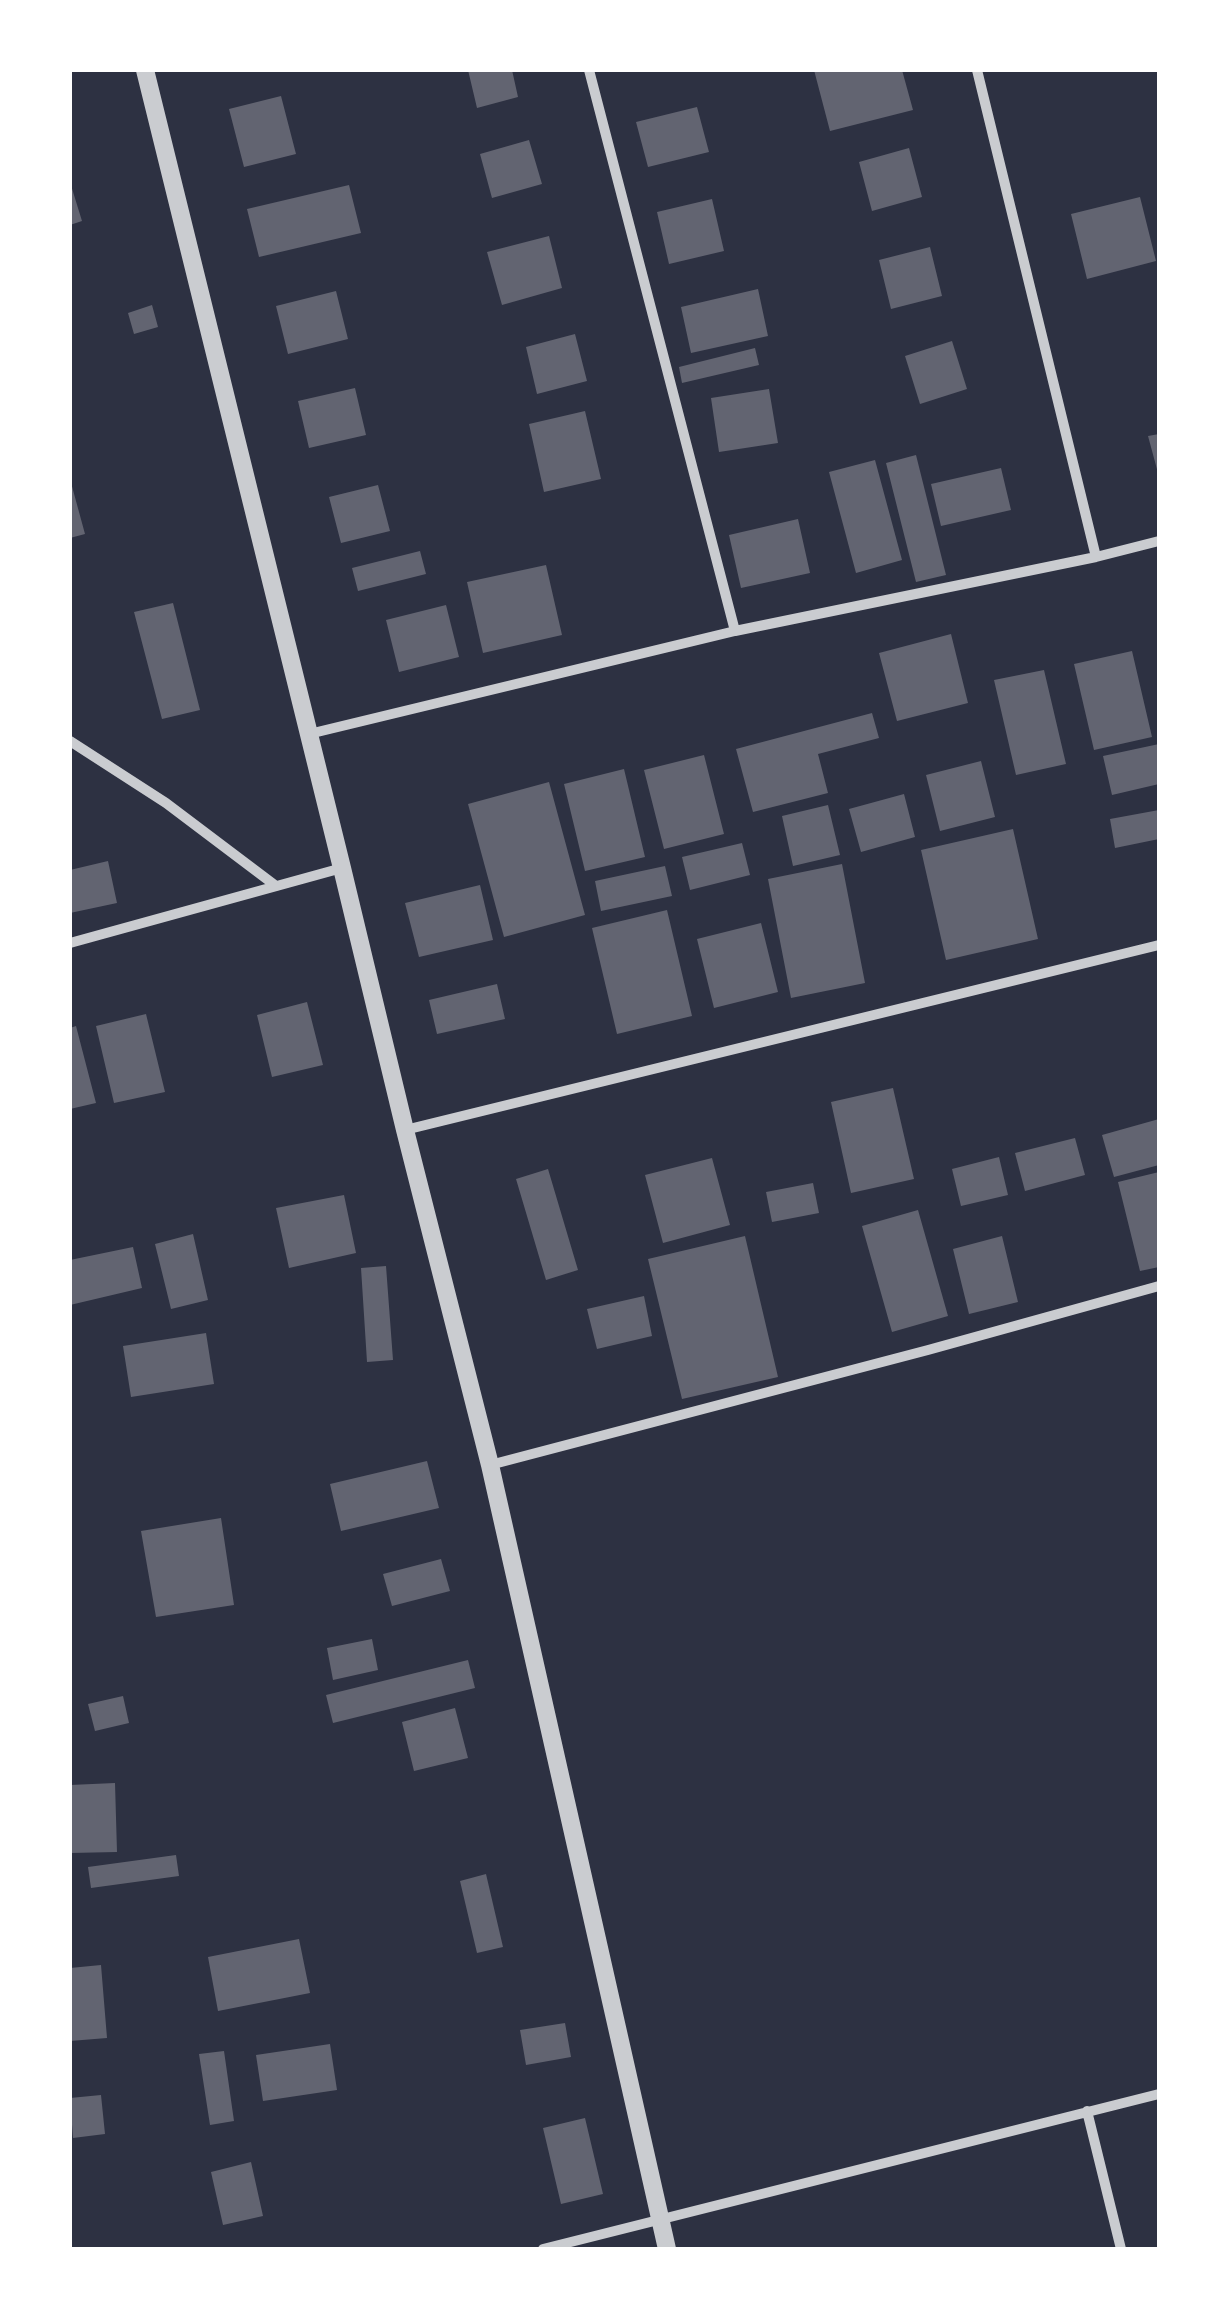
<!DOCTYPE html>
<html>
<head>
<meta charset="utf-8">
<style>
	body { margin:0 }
	#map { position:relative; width:1229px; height:2319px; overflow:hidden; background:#2d3142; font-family:Arial,sans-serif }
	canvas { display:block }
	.frame { position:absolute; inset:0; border:72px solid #fff; pointer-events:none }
</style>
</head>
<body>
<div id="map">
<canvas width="1229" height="2319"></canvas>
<div class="frame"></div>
</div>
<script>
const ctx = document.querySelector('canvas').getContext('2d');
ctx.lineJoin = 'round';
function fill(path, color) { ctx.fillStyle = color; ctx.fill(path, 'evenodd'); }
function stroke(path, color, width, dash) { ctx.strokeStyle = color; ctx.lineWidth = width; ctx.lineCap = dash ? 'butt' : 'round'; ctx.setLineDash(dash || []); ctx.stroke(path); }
fill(new Path2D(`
	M468,70H512L518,97L477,108Z
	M814,70H902L913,110L830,131Z
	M281,96L296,154L244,167L229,109Z
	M697,107L709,152L648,167L636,122Z
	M529,140L542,184L492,198L480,154Z
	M909,148L922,197L872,211L859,162Z
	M70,182L82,221L70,225Z
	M349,185L361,233L259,257L247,209Z
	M1140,197L1156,261L1087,279L1071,214Z
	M712,199L724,251L669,264L657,212Z
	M549,236L562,288L502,305L487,252Z
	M930,247L942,296L891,309L879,260Z
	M758,289L768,336L691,353L681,307Z
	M336,291L348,339L288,354L276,306Z
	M152,305L158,327L134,334L128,313Z
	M575,334L587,381L537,394L526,347Z
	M952,341L967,389L920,404L905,356Z
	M755,348L759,365L682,383L679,367Z
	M355,388L366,435L309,448L298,401Z
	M769,389L778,443L719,452L711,398Z
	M585,411L601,479L544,492L529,424Z
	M1159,434V473H1158L1148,436Z
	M916,455L946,575L916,582L886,463Z
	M875,460L902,560L856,573L829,472Z
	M1001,468L1011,510L941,526L931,484Z
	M70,479L85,534L70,538Z
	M378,485L390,531L341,543L329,497Z
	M798,519L810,573L741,588L729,535Z
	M420,551L426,574L358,591L352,568Z
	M546,565L562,635L483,653L467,582Z
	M173,603L200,710L162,719L134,612Z
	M446,605L459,657L399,672L386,620Z
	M951,634L968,703L897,721L879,653Z
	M1132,651L1152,737L1094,750L1074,664Z
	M1044,670L1066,764L1016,775L994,680Z
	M872,713L879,738L818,754L828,793L753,812L736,749Z
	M1159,744V784L1112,795L1103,756Z
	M704,755L724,834L664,849L644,770Z
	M981,761L995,817L940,831L926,775Z
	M624,769L645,857L585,871L564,784Z
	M549,782L585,915L504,937L468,804Z
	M904,794L915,837L861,852L849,809Z
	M828,805L840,855L793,866L782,816Z
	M1159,810V839L1115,848L1110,819Z
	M1013,829L1038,939L946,960L921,850Z
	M742,843L750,875L690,890L682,857Z
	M108,861L117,903L70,913V870Z
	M842,864L865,983L791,998L768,879Z
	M665,866L672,896L601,911L595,881Z
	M480,885L493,940L419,957L405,903Z
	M667,910L692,1016L617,1034L592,928Z
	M761,923L778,992L714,1008L697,939Z
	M497,984L505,1019L437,1034L429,1000Z
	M307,1002L323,1065L272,1077L257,1015Z
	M146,1014L165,1092L114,1103L96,1026Z
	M76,1026L96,1103L70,1109V1028Z
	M893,1088L914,1179L851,1193L831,1102Z
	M1159,1119V1165L1114,1177L1102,1135Z
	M1075,1138L1085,1175L1025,1191L1015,1153Z
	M999,1157L1008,1195L961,1206L952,1169Z
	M712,1158L730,1225L663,1243L645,1175Z
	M548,1169L578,1270L546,1280L516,1179Z
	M1159,1172V1267L1140,1271L1118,1182Z
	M813,1183L819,1213L772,1222L766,1192Z
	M344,1195L356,1253L289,1268L276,1208Z
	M918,1210L948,1316L892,1332L862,1226Z
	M193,1234L208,1300L171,1309L155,1244Z
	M745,1236L778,1377L682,1399L648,1259Z
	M1002,1236L1018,1302L969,1314L953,1249Z
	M133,1247L142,1288L70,1305V1260Z
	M386,1266L393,1360L367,1362L361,1268Z
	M644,1296L652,1336L597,1349L587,1309Z
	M206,1333L214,1384L131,1397L123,1346Z
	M427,1461L439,1508L341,1531L330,1484Z
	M221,1518L234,1605L156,1617L141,1531Z
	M441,1559L450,1591L392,1606L383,1574Z
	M372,1639L378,1670L333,1680L327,1648Z
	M468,1660L475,1688L333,1723L326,1695Z
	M123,1696L129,1723L95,1731L88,1704Z
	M455,1708L468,1758L414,1771L402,1722Z
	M115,1783L117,1852L70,1853V1785Z
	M176,1855L179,1876L91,1888L88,1867Z
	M486,1874L503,1947L477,1953L460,1881Z
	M299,1939L310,1993L218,2011L208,1957Z
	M101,1965L107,2038L70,2041V1968Z
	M565,2023L571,2057L526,2065L520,2030Z
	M330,2044L337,2090L263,2101L256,2055Z
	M224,2051L234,2121L210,2125L199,2054Z
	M101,2095L105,2134L73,2138L70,2098Z
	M585,2118L603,2194L561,2204L543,2128Z
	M251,2162L263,2216L223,2225L211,2172Z`), '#626471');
stroke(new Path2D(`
	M589,70L735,631
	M977,70L1096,557
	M309,734L735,631L1096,557L1159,541
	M70,741L166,803L276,886
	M70,943L342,868
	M405,1130L1159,945
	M490,1465L928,1350L1159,1286
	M1087,2111L1121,2249
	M543,2249L1159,2094`), '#caccd0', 10);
stroke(new Path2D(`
	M145,70L342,868L405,1130L490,1465L667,2249`), '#caccd0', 18);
</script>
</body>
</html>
